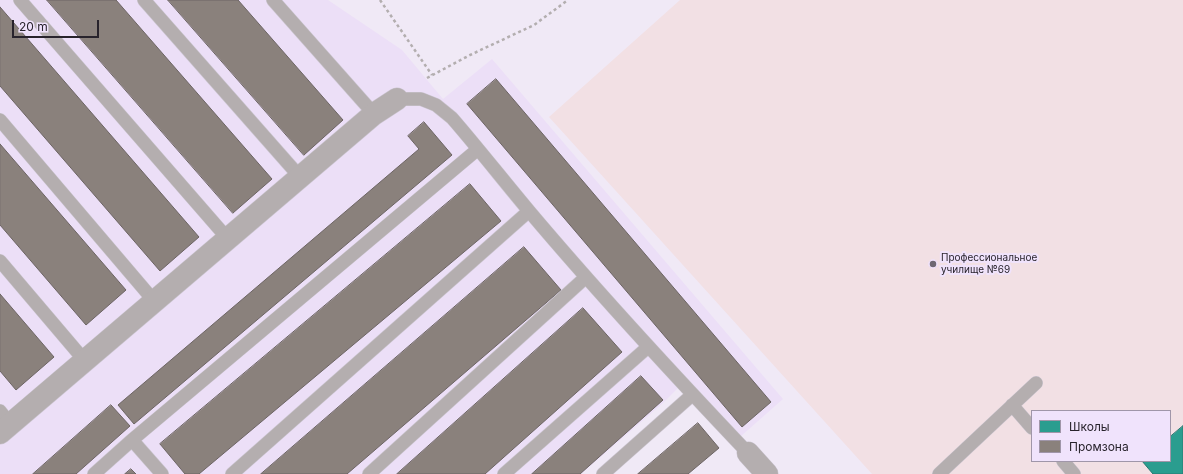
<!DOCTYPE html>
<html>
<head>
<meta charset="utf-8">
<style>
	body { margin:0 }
	#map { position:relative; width:1183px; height:474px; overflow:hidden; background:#f0e9f6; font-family:Inter,sans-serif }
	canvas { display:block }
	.legend { position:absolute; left:1031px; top:410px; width:140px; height:52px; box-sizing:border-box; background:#f0e3fc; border:1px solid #a096a9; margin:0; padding:5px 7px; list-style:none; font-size:12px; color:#28232c }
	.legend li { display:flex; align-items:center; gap:8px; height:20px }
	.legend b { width:20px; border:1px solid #a096a9 }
	.scale { position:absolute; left:12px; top:20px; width:87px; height:18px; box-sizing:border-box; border:2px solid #28232c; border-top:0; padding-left:5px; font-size:12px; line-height:14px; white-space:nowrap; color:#28232c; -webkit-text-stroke:3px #f0e3fc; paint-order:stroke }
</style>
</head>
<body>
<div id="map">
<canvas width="1183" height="474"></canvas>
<ul class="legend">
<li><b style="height:11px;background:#2a9d8f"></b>Школы</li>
<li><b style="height:11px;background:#8a817c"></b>Промзона</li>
</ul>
<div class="scale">20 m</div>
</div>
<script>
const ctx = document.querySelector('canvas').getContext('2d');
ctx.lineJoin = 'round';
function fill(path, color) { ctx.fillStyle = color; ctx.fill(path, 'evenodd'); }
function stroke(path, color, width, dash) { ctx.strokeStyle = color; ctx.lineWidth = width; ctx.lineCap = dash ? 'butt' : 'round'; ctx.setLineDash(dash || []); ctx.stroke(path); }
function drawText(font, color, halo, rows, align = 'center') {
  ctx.font = font + ' Inter,sans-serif'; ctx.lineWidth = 4; ctx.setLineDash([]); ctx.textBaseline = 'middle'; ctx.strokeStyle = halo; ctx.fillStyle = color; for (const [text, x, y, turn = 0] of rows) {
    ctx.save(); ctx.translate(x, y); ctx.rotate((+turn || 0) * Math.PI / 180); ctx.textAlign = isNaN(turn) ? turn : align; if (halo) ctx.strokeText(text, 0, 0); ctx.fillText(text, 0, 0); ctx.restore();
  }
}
fill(new Path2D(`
	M0,0H328L402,50L443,99L492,59L783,399L740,437L683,383L663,403L581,474H0Z`), '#ecdff7');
fill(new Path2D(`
	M680,0H1183V474H872L549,117ZM1032,411H1170V461H1032Z`), '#f2e0e4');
const schools = new Path2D(`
	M1183,426V474H1153L1142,461H1170V437Z`);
fill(schools, '#2a9d8f');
stroke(schools, '#297871', 1);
const industry = new Path2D(`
	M47,0H116L272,179L233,213Z
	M168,0H238L343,120L304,155Z
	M0,7L199,237L160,271L0,86Z
	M496,79L771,402L742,427L467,104Z
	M424,122L452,155L134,424L118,405L419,149L408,136Z
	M0,144L126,290L86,325L0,225Z
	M470,184L501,221L199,474H185L160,444Z
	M524,247L561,290L347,474H261Z
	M0,294L54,357L16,390L0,371Z
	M583,308L622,352L485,474H397Z
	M641,376L663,400L580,474H532Z
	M111,405L130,426L76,474H33Z
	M698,423L719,448L688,474H638Z
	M131,469L136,474H125Z`);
fill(industry, '#8a817c');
stroke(industry, '#6d6564', 1);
const lane = new Path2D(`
	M20,0L228,239
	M144,0L300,177
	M273,0L374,114
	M397,99H421L436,105L452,118C478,148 503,180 529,211C599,294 673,374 748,453
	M0,120L155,302
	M0,261L85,361
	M1012,405L1032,428
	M0,411L10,424
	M132,440L162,474
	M1063,461L1074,474
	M94,474L132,440L478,149
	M232,474L529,211
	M369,474L586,277
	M504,474L648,347
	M603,474L692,395
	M939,474L1036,383`);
const street = new Path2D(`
	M0,433L374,114L397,99
	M748,453L767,474`);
stroke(lane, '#ccc6d1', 14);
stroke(street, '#ccc6d1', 23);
stroke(new Path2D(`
	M380,0L432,75
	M427,78L470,55L534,25L568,0`), '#b3aeaf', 2.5, [3, 3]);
stroke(lane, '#b4aeaf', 13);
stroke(street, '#b4aeaf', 22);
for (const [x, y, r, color] of [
	[933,264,4,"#6e6873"]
]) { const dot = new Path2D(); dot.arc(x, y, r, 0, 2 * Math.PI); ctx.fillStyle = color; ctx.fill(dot); stroke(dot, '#f0e3fc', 1.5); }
drawText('10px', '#28232c', '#f0e3fc', [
	["Профессиональное",941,258],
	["училище №69",941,270]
], 'left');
</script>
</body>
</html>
